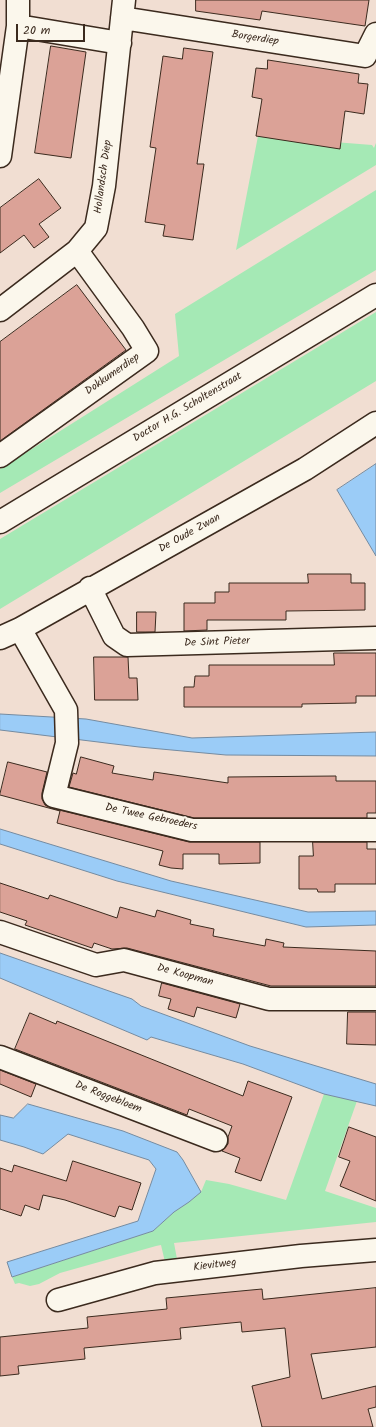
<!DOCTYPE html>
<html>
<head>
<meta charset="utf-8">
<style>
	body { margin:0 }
	#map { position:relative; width:376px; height:1427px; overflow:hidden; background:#f1ded2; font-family:Kalam,sans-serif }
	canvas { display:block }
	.scale { position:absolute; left:16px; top:24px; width:69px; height:18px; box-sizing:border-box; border:2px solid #3b2a1e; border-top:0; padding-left:5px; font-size:12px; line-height:14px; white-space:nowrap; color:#3b2a1e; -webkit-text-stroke:3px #fbf7ec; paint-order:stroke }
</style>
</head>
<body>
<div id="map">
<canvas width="376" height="1427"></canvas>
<div class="scale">20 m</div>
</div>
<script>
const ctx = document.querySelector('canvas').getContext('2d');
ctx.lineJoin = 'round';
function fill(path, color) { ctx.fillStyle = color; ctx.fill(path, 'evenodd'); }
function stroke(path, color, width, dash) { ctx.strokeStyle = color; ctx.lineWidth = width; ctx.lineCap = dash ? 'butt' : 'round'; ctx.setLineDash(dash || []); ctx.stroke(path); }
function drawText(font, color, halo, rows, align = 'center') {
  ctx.font = font + ' Kalam,sans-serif'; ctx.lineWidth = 4; ctx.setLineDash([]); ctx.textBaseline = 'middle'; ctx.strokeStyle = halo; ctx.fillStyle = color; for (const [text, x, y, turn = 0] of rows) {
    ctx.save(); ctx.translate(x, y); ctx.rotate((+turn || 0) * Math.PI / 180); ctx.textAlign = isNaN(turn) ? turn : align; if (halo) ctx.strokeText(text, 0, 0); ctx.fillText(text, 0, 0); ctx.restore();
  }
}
fill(new Path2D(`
	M258,136L372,145L374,148L376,143V165L236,250Z
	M376,190V270L0,493V469L179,356L175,314Z
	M376,312V381L0,609V539Z
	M324,1094L357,1101L325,1191L376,1208V1222L174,1243L177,1259L165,1262L161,1245L156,1246L60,1273L39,1284L30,1286L19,1283L15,1284L12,1277L153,1231L174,1212L189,1202L201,1192L206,1180L229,1184L286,1200Z`), '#a5e9b5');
const water = new Path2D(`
	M376,464V556L337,490Z
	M0,714L86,719L192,738L376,732V756L226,755L139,747L0,730Z
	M0,829L171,881L308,912L376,911V925L306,927L117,881L0,844Z
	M0,953L132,999L141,1006L250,1046L376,1084V1106L324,1094L243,1064L151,1037L147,1040L0,978Z
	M28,1104L123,1131L177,1152L183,1160L201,1192L189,1202L174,1212L153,1231L12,1277L7,1262L138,1221L156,1169L149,1160L68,1134L43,1154L24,1147L0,1140V1115L13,1118Z`);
fill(water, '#9bccf7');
stroke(water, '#758ba0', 1);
const building = new Path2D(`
	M196,0H369L365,26L262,11L260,20L196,11Z
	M51,46L86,52L71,158L35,153Z
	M184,48L213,52L197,164H204L193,240L163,236L165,225L145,222L156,148L150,147L163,56L182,59Z
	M268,60L359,74L358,83L368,84L364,114L345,111L340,149L256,136L262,99L252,97L256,68L267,69Z
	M39,179L61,208L39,224L49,237L34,248L24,235L0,253V208Z
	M77,285L126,350L0,441V342Z
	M308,574H351V583H365V610L286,611V620H207V630L184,631V603H215V592H229V583H308Z
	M137,612H156L155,632H137Z
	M334,653H376V696H356V703L302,704V707H184V687H194L195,676H209V665H334Z
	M94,657H128L129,678H137L138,700H95Z
	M81,757L114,766L112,773L153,780L154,772L228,783V777L336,776V781H376V813H367V818H194L69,787L73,773L76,774Z
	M8,762L47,772L42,793V799L45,805L51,808L189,842H260V863L219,864V854H183V869L171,868L159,865L163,851L57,823L60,811L0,795Z
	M313,842H367V849H376V884H335V892H318L317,889H299V856H313Z
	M0,883L48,899L50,895L117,918L120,907L155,917L157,910L191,920L190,924L214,929L213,936L265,946L266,939L284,943L283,947L376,951V986H271L127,948L112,949L94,943L92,948L25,925L27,921L0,912Z
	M162,983L240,1004L236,1018L197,1007L194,1017L168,1009L171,999L159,996Z
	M348,1012H376V1045L347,1044Z
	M30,1013L56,1024L57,1021L243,1096L248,1081L292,1097L261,1181L235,1172L240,1158L222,1151L228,1144V1137L232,1126L189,1109L187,1115L15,1049Z
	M0,1070L36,1084L31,1097L0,1084Z
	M349,1127L376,1137V1201L340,1186L350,1161L339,1157Z
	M73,1161L141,1183L132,1210L119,1206L115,1217L65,1200L43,1195L39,1210L25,1205L21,1216L0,1209V1168L12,1172L14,1165L66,1181Z
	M376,1288V1347L311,1354L322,1399L376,1386V1407L368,1409L373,1427H262L252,1386L290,1377L285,1328L242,1332L241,1322L180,1328L181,1339L84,1348L85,1359L18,1366L19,1374L0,1376V1337L88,1328L87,1317L167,1309L166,1298L262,1289L263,1299Z`);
fill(building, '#dba297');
stroke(building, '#3b2a1e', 1);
const minor = new Path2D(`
	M122,18L365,56L376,34
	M18,26L120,43
	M0,156L18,26V0
	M0,310L77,251L96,228L104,186L124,0
	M0,456L147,351L133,328L77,251
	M90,588L114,636L127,645L376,638
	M20,629L66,710L67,743L54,796L192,830H376
	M0,638L20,629L305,469L376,423
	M0,932L96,965L124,960L269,999H376
	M0,1057L216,1140
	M58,1300L155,1273L301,1256L376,1250`);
const major = new Path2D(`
	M0,522L376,295`);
stroke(minor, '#3b2a1e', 25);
stroke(major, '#3b2a1e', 25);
stroke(minor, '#fbf7ec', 22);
stroke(major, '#fbf7ec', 22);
drawText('11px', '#3b2a1e', '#fbf7ec', [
	["Borgerdiep",255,39,9],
	["Hollandsch Diep",104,177,-82],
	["Dokkumerdiep",113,375,-35],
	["Doctor H.G. Scholtenstraat",188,408,-31],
	["De Oude Zwan",190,534,-29],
	["De Sint Pieter",217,643,-2],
	["De Twee Gebroeders",151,818,12],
	["De Koopman",185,976,15],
	["De Roggebloem",108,1098,21],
	["Kievitweg",215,1266,-7]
]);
</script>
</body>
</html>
